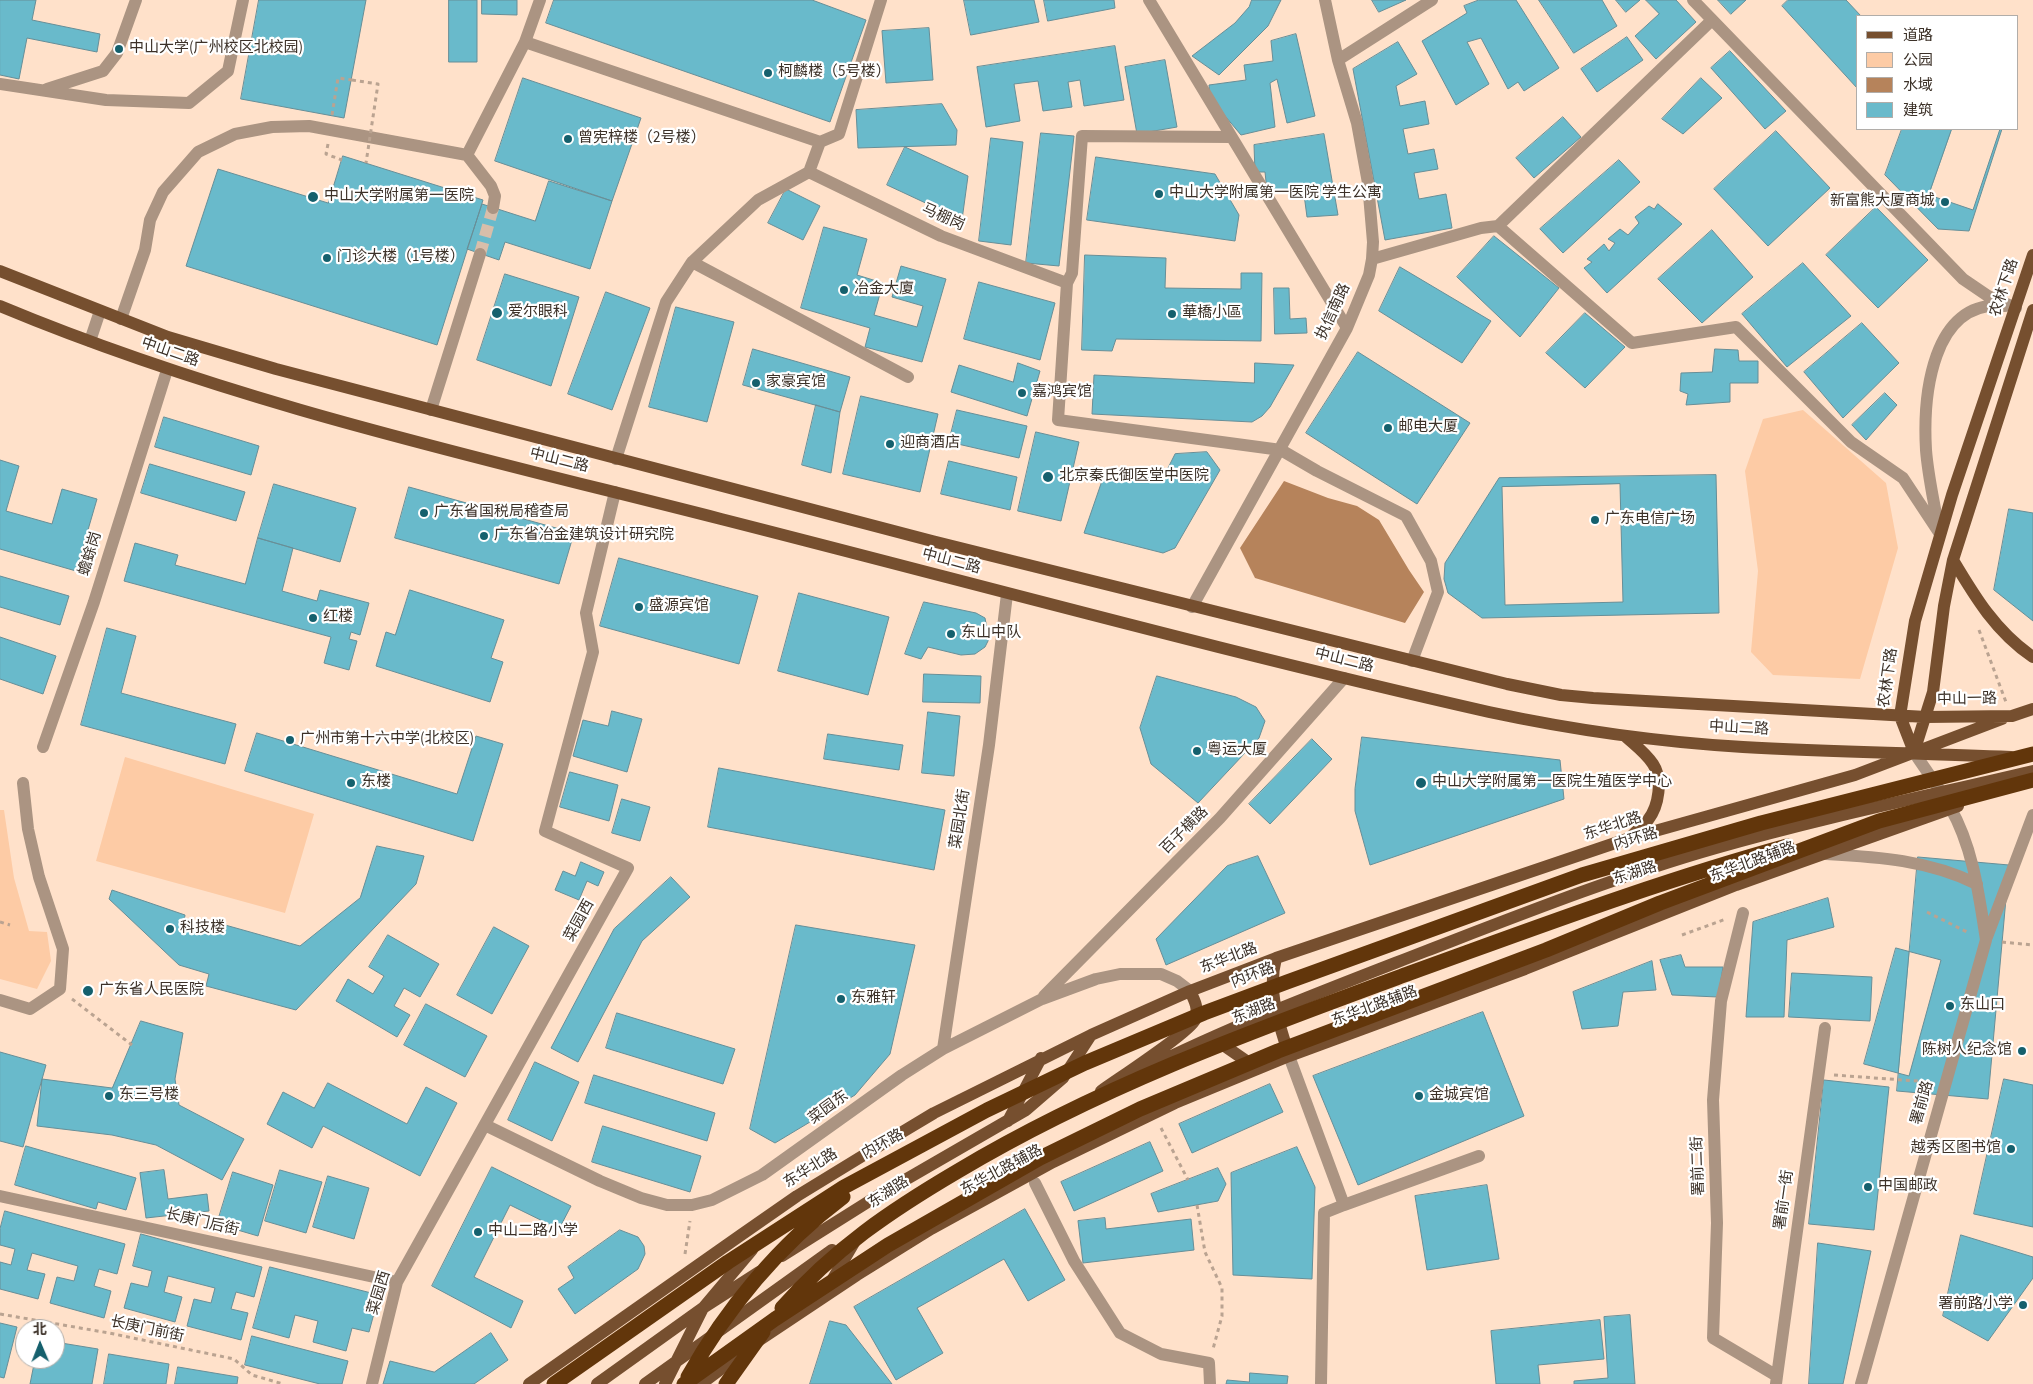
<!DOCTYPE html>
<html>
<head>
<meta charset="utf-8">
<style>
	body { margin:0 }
	#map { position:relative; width:2033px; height:1384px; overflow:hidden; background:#ffe1ca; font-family:"Source Sans 3","Noto Sans SC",sans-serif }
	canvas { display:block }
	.legend { position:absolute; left:1856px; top:15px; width:162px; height:115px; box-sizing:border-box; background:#fff; border:1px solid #b1ada9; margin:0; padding:6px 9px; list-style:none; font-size:15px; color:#3c3128 }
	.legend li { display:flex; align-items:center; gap:10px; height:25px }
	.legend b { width:25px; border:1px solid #b1ada9 }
	.north { position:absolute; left:15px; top:1319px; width:50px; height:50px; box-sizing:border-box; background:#fff; border:1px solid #b1ada9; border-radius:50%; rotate:359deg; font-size:14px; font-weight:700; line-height:20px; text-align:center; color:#3c3128 }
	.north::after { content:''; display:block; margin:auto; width:18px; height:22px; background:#15606d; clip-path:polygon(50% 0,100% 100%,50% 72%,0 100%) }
</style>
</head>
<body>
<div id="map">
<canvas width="2033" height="1384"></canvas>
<ul class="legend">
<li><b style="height:6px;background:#764f2f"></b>道路</li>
<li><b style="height:14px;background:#fdcba5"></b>公园</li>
<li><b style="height:14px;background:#b6835b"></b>水域</li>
<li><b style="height:14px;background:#69bacb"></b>建筑</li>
</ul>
<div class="north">北</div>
</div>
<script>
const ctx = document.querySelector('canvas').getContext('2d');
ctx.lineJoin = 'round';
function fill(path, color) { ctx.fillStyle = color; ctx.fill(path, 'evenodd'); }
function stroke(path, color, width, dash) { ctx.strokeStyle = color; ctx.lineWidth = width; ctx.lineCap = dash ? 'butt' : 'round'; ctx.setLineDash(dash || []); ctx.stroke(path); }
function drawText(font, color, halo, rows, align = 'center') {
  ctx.font = font + ' "Source Sans 3","Noto Sans SC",sans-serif'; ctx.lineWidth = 4.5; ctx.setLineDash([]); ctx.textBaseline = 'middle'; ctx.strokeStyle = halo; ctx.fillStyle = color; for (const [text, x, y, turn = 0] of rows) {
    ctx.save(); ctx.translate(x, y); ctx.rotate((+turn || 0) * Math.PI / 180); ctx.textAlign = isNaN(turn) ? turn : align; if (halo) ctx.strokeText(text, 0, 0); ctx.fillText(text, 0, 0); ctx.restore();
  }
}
fill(new Path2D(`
	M1803,410L1886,483L1898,548L1860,679L1773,675L1751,652L1758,571L1745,471L1763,419Z
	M125,757L314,814L285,913L96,861Z
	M0,810H4L14,878L29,931L47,932L51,961L37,989L0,979Z`), '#fdcba5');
fill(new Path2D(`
	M1284,481L1328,498L1357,506L1379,520L1409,570L1424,592L1405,623L1255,578L1240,548Z`), '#b6835b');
const building = new Path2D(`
	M0,0H36L32,20L100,34L97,52L27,38L19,79L0,75Z
	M259,0H366L344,118L241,99Z
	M449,0H477V62H449Z
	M482,0H517V15L482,14Z
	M554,0H812L866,20L830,122L546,23Z
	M964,0H1034L1039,22L971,35Z
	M1044,0H1114L1115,8L1048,21Z
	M1252,0H1281L1268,26L1219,75L1192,56L1235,23L1249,7Z
	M1372,0H1406L1379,12Z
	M1479,0H1516L1559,68L1524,91L1518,82L1508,89L1481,38L1467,42L1489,84L1456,105L1422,41L1467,13L1464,6Z
	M1539,0H1602L1617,26L1574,53Z
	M1616,0H1640L1626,12Z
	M1646,0H1676L1696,22L1656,59L1635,36L1659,14Z
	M1718,0H1746L1731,14Z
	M1788,0H1846L1861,16H1857V88L1782,6Z
	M929,28L933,80L886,83L882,31Z
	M1296,34L1315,116L1287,123L1277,79L1270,83L1275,127L1241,135L1210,98L1209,85L1246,80L1244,65L1273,61L1271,41Z
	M1627,37L1643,60L1597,92L1581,69Z
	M1398,42L1417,74L1396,86L1400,106L1425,101L1429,124L1403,129L1408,154L1434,149L1438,169L1414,173L1419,199L1446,194L1452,228L1385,240L1353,69Z
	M1115,46L1124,100L1084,106L1080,80L1068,82L1072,107L1043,111L1038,81L1014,84L1020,121L986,127L977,67Z
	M1730,51L1786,111L1765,129L1711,68Z
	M1165,60L1177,127L1137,134L1125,67Z
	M523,78L641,118L612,201L495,161Z
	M1701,78L1722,98L1683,134L1662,119Z
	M942,104L957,130L956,145L858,148L856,110Z
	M1563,117L1581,137L1534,178L1516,158Z
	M1902,129H2002L1969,231L1938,229L1885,175Z
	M1952,129H2000L1973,210L1929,195Z
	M1776,131L1830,188L1768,246L1714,189Z
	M1041,133L1074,136L1059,266L1026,263Z
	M1324,134L1338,215L1307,217L1303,187L1267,191L1265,172H1255L1254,145Z
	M991,138L1023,142L1011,245L979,241Z
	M905,147L968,176L962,220L887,185Z
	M343,156L483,200L437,345L186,266L218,169L328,203Z
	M1096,157L1215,174L1239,215L1235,241L1087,220Z
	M1619,160L1640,182L1563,253L1540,229Z
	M549,181L612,201L590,269L505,242L499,260L467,249L482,204L535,221Z
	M786,189L820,206L803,240L768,223Z
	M1658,204L1682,224L1607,293L1584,268L1592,262L1587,259L1604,244L1609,251L1615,243L1608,239L1620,229L1628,235L1639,223L1635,217L1649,206L1654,209Z
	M1876,207L1928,260L1878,308L1826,255Z
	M824,227L867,239L857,275L883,283L874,315L917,327L923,306L892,297L901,266L946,279L922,362L865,347L870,328L801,308Z
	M1712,230L1753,277L1702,323L1658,279Z
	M1494,236L1559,288L1520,337L1457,277Z
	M1085,255L1166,258L1165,288L1241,289V273H1262L1261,341L1116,339L1112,351L1082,350Z
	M1803,263L1851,316L1787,367L1742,314Z
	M1400,267L1491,321L1462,363L1379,311Z
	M505,274L579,297L551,386L477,360Z
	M979,282L1055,303L1040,360L964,339Z
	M1274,288H1289L1290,319L1306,318L1307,333L1275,334Z
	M606,292L650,308L612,410L568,394Z
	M676,307L734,322L707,422L649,407Z
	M1585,313L1625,347L1585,388L1546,353Z
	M1862,323L1899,363L1843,418L1804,372Z
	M753,349L850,377L840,412L743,385Z
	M1715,349L1738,350L1739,361H1758V383H1730V402L1686,405L1688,394L1680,391L1681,373L1712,372Z
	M1358,352L1470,423L1417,504L1306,433Z
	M1018,363L1040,371L1027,416L951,392L959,365L1013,382Z
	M1255,363L1294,365L1270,407L1262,416L1252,422L1092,414L1094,375L1254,383Z
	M1885,393L1897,405L1866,440L1852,425Z
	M861,396L938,414L920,492L843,474Z
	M816,405L840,412L831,473L802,465Z
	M957,410L1027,426L1019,458L949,442Z
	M164,417L259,446L251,475L155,447Z
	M1036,432L1079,442L1061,521L1018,511Z
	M1207,452L1220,470L1175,548L1163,553L1084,533L1104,475L1163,478L1175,454Z
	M0,460L19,466L6,511L52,524L62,489L97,499L76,571L0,549Z
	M949,461L1017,477L1010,510L941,494Z
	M150,464L245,492L236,521L141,493Z
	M1716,475L1719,613L1482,618L1448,593L1444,579L1445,563L1499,478Z
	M274,484L356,508L340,562L258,538Z
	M1620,484L1623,602L1505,605L1502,487Z
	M409,487L574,533L559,584L395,538Z
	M2009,509L2033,513V621L1994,590Z
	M258,538L293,548L282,591L317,601L320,590L369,603L360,635L351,632L349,639L357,641L349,670L324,663L331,637L124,581L135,543L178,555L175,565L245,584Z
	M619,558L758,596L739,664L600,626Z
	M0,576L69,596L60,625L0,607Z
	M410,590L504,620L491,658L503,662L490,702L376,666L386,632L395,635Z
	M799,593L889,617L868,695L778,671Z
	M924,602L976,613L985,618L989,639L985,647L975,654L961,655L928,647L921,659L905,654Z
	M107,628L136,636L121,693L236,724L225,764L81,725Z
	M0,637L56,656L43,694L0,679Z
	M924,674L981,676L980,703L923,702Z
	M1157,676L1236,697L1256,707L1265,721L1259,738L1198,803L1151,764L1140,728Z
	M612,711L642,719L627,772L573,756L583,720L608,726Z
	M928,712L960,716L954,776L922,773Z
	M257,733L457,794L476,736L503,744L473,841L245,771Z
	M828,734L903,745L899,770L824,759Z
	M1362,737L1560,760L1564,799L1370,865L1355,811V789Z
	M1312,739L1332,759L1270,824L1249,804Z
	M719,768L945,810L934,870L708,827Z
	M570,772L618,785L609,821L560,807Z
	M622,799L650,807L640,841L612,833Z
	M377,846L424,856L416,884L296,1010L206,986L209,974L179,965L109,899L112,890L185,915L184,923L214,934L218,923L300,946L360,898Z
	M1258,856L1285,913L1166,965L1156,939L1227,866Z
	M1918,857L2009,865L1988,1099L1897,1091Z
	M581,862L604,872L598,886L587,881L579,900L555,890L563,871L575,876Z
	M671,877L690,897L642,941L578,1062L551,1048L614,929Z
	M1828,898L1834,927L1787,940L1784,1017H1746L1753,922Z
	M796,925L915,945L890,1054L855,1095L775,1143L750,1129Z
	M494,927L529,946L492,1014L457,995Z
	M388,935L439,964L420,997L404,988L394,1006L410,1015L397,1037L336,1001L348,979L373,994L384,976L369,967Z
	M1896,948L1941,960L1909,1076L1864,1064Z
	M1681,955L1685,967H1723L1718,997L1672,995L1660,960Z
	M1652,961L1656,990L1623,992L1618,1026L1582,1029L1573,992Z
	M1792,973L1872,977L1870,1021L1789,1017Z
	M426,1004L487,1036L465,1077L404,1045Z
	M1483,1012L1524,1116L1358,1185L1313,1076Z
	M617,1013L735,1049L723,1084L606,1048Z
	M141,1021L183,1033L175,1079L179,1105L244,1139L222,1180L156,1145L112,1135L37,1126L42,1079L112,1088Z
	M0,1052L46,1065L23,1147L0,1141Z
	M535,1062L579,1082L552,1141L508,1120Z
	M594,1075L715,1113L707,1141L585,1103Z
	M2004,1079L2033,1085V1227L1974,1214Z
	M1824,1080L1889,1087L1874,1230L1809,1224Z
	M328,1083L407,1124L426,1087L457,1103L420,1176L323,1126L312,1148L267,1124L283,1092L314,1108Z
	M1270,1084L1283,1112L1192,1153L1179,1124Z
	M603,1126L701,1156L690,1192L592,1162Z
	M1150,1142L1163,1171L1074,1211L1061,1182Z
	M26,1146L136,1178L126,1210L98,1202L96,1209L15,1185Z
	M1297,1147L1315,1187L1312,1279L1233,1275L1231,1173Z
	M492,1167L571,1206L559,1229L510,1205L474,1277L523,1301L511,1328L432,1286Z
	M1218,1168L1226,1184L1218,1201L1158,1212L1151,1194Z
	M164,1170L168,1199L207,1194L209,1211L146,1218L140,1173Z
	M280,1170L322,1182L306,1233L265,1221Z
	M233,1172L273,1185L258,1236L217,1224Z
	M328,1176L369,1188L354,1239L313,1227Z
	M1487,1185L1499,1259L1427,1270L1415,1196Z
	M1025,1209L1065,1280L1028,1301L1004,1259L917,1308L943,1353L896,1380L854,1307Z
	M5,1211L125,1244L117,1274L99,1269L94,1286L111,1291L104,1318L50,1303L57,1277L74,1281L78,1266L32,1253L27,1270L45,1274L38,1299L0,1289V1262L11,1265L15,1249L0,1245V1229Z
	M1105,1218L1106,1229L1191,1219L1194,1250L1083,1263L1078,1221Z
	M620,1230L638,1237L644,1246L645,1254L638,1269L575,1314L558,1289L574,1278L568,1267Z
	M141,1234L262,1267L254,1297L236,1292L231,1309L248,1313L241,1340L187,1326L194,1299L211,1303L215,1288L168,1276L164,1292L182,1297L175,1322L124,1308L131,1283L148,1287L152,1271L133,1266Z
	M1961,1235L2033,1257V1278L1988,1341L1943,1316Z
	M1818,1243L1871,1251L1843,1384H1809Z
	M270,1267L379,1295L369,1332L352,1328L346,1351L313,1342L318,1321L295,1315L289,1338L253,1328Z
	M1630,1315L1635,1384H1574V1381L1608,1378L1604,1317Z
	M1600,1320L1604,1359L1538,1365L1540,1384H1496L1491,1331Z
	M830,1321L846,1325L892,1384H810Z
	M0,1323L17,1327L4,1378L0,1377Z
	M491,1333L508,1360L474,1384H383L390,1361L434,1372Z
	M252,1336L348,1361L342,1384H320L245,1365Z
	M55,1342L98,1349L92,1384H30L35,1359H55Z
	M109,1354L169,1364L166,1384H104Z
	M178,1367L238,1377L237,1384H175Z
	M1250,1373L1288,1376L1287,1384H1226L1227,1380L1249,1382Z`);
fill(building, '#69bacb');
stroke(building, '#678e97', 1);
stroke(new Path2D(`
	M480,254L493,208`), '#d8beaa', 12, [12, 6]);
stroke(new Path2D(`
	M332,115L338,78L352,80
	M328,144L326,154L342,160
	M1979,630L2006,702
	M1927,912L1969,933
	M0,922L10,925
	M1682,935L1726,919
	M2002,942L2033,945
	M72,999L132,1045
	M1834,1075L1930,1082
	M1161,1128L1188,1180
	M1197,1205L1205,1252L1222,1288V1316L1213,1349
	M685,1254L690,1221
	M0,1314L109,1333L234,1359L252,1375L283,1384`), '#baa391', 3, [4, 4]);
stroke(new Path2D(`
	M1149,0L1347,328
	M1693,0L1963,279L1988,296L2016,308
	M525,42L820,142L839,134L881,0
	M1338,60L1432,0
	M0,84L106,100L189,103L228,71L243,0
	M47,89L103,71L117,53L136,0
	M809,172L820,142
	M493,208L495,196L491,186L467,155L525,42L540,0
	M1498,226L1712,20
	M1372,259L1481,228L1498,226L1632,343L1736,327L1851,442L1903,478L1940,534
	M692,262L908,377
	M1067,283L1072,273L1082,136L1231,137
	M121,319L145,250L150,220L163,192L198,152L235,134L272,127L309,126L467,155
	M90,341L100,311
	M431,410L480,254
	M616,459L666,302L692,262L758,200L809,172L941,236L1067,283L1058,420L1281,450L1317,471L1406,516L1431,561L1438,592L1412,661
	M1938,526C1934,501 1928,476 1926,450C1923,398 1931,298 2005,306
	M1192,607L1347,328L1369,275L1372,259L1373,242L1368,183L1357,123L1338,60L1325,0
	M43,747L94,602L167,370
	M1826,854C1879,857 1928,860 1977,884
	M1743,913L1721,1001L1713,1100L1717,1223L1713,1338L1777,1376L1776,1384
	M1987,937L2033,815
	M1044,996L1220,818L1344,678
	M0,1000L30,1009L60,989L63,949L39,877L28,829L23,783
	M943,1049L989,745L1007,594
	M1289,1056L1344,1205L1324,1213L1321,1384
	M485,1125L600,1181L641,1198L667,1205H692L712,1200L762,1175L902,1075L943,1049L1042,999L1096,979L1120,974H1161L1177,981L1190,991
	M1035,1183L1074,1261L1120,1333L1161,1354L1209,1363L1210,1384
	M0,1196L397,1282
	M1344,1205L1479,1156
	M1777,1376L1825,1028
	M372,1384L397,1282L628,868L545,831L593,652L586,613L615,492
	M1861,1384L1986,940C1979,895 1973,847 1950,807C1940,788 1926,771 1914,752`), '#ab9482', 12);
stroke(new Path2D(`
	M0,271L168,337L276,369L932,541L1507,684L1561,695L1593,698L1926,717L2012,716L2033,709
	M0,306C232,403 478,457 721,519C977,584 1232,654 1489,712C1573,730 1658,742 1743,747C1833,752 1922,753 2011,757
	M1953,560C1975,597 1996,632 2033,657
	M1625,736C1635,745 1646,753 1653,764C1663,779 1659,806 1648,820C1643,826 1636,831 1631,837
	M1914,752L1900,716L1915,621L1952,495L2033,255
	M1914,752L1933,692L1944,606L1953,560L2033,310
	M1276,958C1267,992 1279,1023 1289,1055
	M1216,1040L1255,1067
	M1143,1070C1235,1024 1331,988 1426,951C1522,914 1618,876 1716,848C1820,818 1927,796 2033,771
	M1101,1091C1116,1080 1190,1032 1195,1020C1199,1009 1195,1001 1190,991
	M1008,1121L1041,1058
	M782,1256L879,1195L1026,1110L1063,1078L1091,1035
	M831,1282L855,1241
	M529,1384L741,1235L797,1196L864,1155L934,1113L1091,1035L1190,991L1276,958L1630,838L1855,775L2002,719
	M597,1384L703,1308L759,1272
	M645,1384L832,1250
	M665,1384L703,1308L752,1250
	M701,1384L761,1339L857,1275L931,1229L1053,1162L1175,1103L1289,1056L1525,969L1736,885L1958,806`), '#764f2f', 12);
stroke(new Path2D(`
	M352,80L378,84L366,163`), '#baa391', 3, [4, 4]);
stroke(new Path2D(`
	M782,1308C834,1249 890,1211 958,1171C1100,1086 1255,1030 1410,973C1535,928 1659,881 1787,846
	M688,1377C726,1309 780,1244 843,1197
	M554,1384L728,1262L844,1187L987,1110L1085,1063L1204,1013L1287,982L1582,875L1761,823L2033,754
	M684,1384L775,1319L888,1245L1040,1158L1140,1109L1278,1051L1546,950L1660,903L1879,821L2033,780
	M726,1384L763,1332`), '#62360b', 15);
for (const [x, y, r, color] of [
	[119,49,5,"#15606d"],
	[768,73,5,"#15606d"],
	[568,139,5,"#15606d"],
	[1159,194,5,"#15606d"],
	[313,197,6,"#15606d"],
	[1945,202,5,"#15606d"],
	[327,258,5,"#15606d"],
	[844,290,5,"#15606d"],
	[497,313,6,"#15606d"],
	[1172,314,5,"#15606d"],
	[756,383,5,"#15606d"],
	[1022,393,5,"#15606d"],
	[1388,428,5,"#15606d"],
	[890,444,5,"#15606d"],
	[1048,477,6,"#15606d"],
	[424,513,5,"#15606d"],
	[1595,520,5,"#15606d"],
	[484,536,5,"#15606d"],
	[639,607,5,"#15606d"],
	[313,618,5,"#15606d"],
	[951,634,5,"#15606d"],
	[290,740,5,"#15606d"],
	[1197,751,5,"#15606d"],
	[351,783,5,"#15606d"],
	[1421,783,6,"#15606d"],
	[170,929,5,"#15606d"],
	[88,991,6,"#15606d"],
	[841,999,5,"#15606d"],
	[1950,1006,5,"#15606d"],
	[2022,1051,5,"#15606d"],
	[109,1096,5,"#15606d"],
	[1419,1096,5,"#15606d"],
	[2011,1149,5,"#15606d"],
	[1868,1187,5,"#15606d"],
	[478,1232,5,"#15606d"],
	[2023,1305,5,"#15606d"]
]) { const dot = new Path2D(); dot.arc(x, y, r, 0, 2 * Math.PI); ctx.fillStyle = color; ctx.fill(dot); stroke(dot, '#fff', 2); }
drawText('15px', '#3c3128', '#fff', [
	["中山大学(广州校区北校园)",129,49],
	["柯麟楼（5号楼）",778,73],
	["曾宪梓楼（2号楼）",578,139],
	["中山大学附属第一医院 学生公寓",1169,194],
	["中山大学附属第一医院",324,197],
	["新富熊大厦商城",1935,202,"right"],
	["门诊大楼（1号楼）",337,258],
	["冶金大廈",854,290],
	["爱尔眼科",508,313],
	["華橋小區",1182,314],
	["家豪宾馆",766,383],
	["嘉鸿宾馆",1032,393],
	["邮电大厦",1398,428],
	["迎商酒店",900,444],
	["北京秦氏御医堂中医院",1059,477],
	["广东省国税局稽查局",434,513],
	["广东电信广场",1605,520],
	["广东省冶金建筑设计研究院",494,536],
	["盛源宾馆",649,607],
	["红楼",323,618],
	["东山中队",961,634],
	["广州市第十六中学(北校区)",300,740],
	["粤运大厦",1207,751],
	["东楼",361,783],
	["中山大学附属第一医院生殖医学中心",1432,783],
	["科技楼",180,929],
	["广东省人民医院",99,991],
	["东雅轩",851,999],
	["东山口",1960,1006],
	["陈树人纪念馆",2012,1051,"right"],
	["东三号楼",119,1096],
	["金城宾馆",1429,1096],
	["越秀区图书馆",2001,1149,"right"],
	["中国邮政",1878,1187],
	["中山二路小学",488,1232],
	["署前路小学",2013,1305,"right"]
], 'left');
drawText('15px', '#3c3128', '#fff', [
	["马棚岗",943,218,24],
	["农林下路",2005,288,-72],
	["执信南路",1334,312,-65],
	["中山二路",170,353,19],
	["中山二路",559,461,14],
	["蟾蜍岗",91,554,-73],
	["中山二路",951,562,15],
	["中山二路",1344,661,14],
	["农林下路",1889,678,-82],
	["中山一路",1967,700,-1],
	["中山二路",1739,729,3],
	["菜园北街",961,819,-81],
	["东华北路",1613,827,-18],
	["百子横路",1185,831,-45],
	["内环路",1636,840,-17],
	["东华北路辅路",1753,863,-20],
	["东湖路",1635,874,-18],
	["菜园西",580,921,-61],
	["东华北路",1229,959,-21],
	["内环路",1253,976,-21],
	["东华北路辅路",1375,1007,-20],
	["东湖路",1254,1012,-21],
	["署前路",1923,1103,-74],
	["菜园东",829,1108,-36],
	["内环路",883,1145,-29],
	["署前二街",1699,1166,-92],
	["东华北路",811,1169,-32],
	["东华北路辅路",1002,1171,-28],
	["东湖路",889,1193,-33],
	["署前一街",1785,1200,-82],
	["长庚门后街",202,1223,13],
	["菜园西",380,1293,-73],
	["长庚门前街",147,1330,12]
]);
</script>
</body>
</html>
